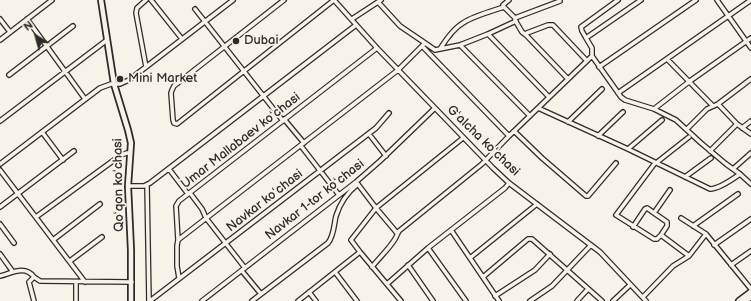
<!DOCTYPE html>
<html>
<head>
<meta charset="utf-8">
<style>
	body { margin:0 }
	#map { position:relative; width:751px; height:301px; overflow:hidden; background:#f7f3e8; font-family:"Balsamiq Sans",sans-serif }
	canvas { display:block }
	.north { position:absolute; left:16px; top:16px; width:40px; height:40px; -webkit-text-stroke:3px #f7f3e8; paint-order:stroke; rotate:323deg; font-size:11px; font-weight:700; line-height:16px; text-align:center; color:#2b2b2b }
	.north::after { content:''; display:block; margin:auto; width:14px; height:18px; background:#2b2b2b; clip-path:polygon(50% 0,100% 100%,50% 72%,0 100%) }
</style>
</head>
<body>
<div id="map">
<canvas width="751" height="301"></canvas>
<div class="north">N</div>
</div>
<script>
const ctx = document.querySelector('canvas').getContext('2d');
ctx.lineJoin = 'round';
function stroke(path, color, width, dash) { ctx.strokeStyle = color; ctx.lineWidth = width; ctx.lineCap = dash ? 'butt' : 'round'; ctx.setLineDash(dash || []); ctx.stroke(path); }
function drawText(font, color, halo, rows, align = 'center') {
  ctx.font = font + ' "Balsamiq Sans",sans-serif'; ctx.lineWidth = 3.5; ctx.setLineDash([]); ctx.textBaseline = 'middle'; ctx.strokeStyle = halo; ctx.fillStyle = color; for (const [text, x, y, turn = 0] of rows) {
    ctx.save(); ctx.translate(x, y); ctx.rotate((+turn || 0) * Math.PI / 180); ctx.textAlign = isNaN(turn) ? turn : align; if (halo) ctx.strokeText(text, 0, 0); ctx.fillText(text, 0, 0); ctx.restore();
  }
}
const minor = new Path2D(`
	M146,0L137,8L136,13L146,67
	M151,0L182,39
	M284,0L174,86L172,90L171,93L173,120L174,123L177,124L334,0
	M334,0L377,48L493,168L509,183L600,252L646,301
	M717,0L751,48
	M378,2L400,26L425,43
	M504,7L515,18L560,1
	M195,9L283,121
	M0,19L10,32
	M27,19L85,99
	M352,19L381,0
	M515,20L522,32L526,35
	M488,34L549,97
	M586,38L582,31L581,27L618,0
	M0,40L52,0
	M460,45L530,116
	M422,46L509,136
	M440,49L460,45L488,34L516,21
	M592,56L621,97L625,100L654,109L676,120L701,143L726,164L740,174L751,184
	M592,56V48L586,38L641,0
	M667,59L713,106
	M599,67L696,0
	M9,75L73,26
	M568,79L526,35L527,33L548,25H553L587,61
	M618,93L751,0
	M718,104L737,124L751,134
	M538,108L628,149L710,189C718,189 733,179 740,174
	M654,109L690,81L751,38
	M284,119L304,143
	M0,121L107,40
	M568,122L602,89
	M742,128L751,121
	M687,129L707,109L718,104L751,79
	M514,131L542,158L586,196H588L616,163
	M42,132L63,160
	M369,134L386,156
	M598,136L623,112
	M301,146L339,195
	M628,149L662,120
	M710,151L737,124
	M655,163L616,215L654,239H657L661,235L689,256
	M656,163L689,137
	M0,164L100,88L111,84H120L129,80L233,0
	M169,169L188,194
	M733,169L751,153
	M0,170L85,282
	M685,177L711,158
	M357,183L376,208L351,240L360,252L401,301
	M147,185L149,301
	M128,186H144L150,183L356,25
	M190,193L202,209L206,218L245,268
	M0,207L74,151
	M36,217L121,155L127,153H130
	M681,218L706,234L751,289
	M0,224L14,243
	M693,226L738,194
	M633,227L645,209L647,208L654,213
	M451,230L499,301
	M397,233L376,208L463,138
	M661,235L667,226V222L654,213L670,190
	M53,240L100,204
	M178,240L398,70L425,43L435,50L440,49C445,41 454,28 463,23C473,16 492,11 504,7L503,5L509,0
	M714,245L751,219
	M428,248L466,301
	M0,254L13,272
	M470,258L537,204
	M70,261L102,237
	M408,265L433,301
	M731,265L751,251
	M372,267C379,258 389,249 395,239C397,236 397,234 399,231L482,164L509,136L592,56
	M242,271L261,294
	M335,272L357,301
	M0,276C12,273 25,265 34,277L29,282L34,301
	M34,277L40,281L132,282
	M483,277L528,239H532L602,301
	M179,278L177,266V246L178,240L176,206L179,201L377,48
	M387,284L428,248L505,188L509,183
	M309,292L316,301
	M495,296L535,270L550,254
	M643,297L673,266L689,256L706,234
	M76,301V282
	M150,301L376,128L389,113
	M202,301L356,182L380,161L435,108
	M252,301L328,243C334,236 334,224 336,216C340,203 348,192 358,184
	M298,301L360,252
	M530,301L552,286L591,245
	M577,301L588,289
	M613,301L630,285`);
const major = new Path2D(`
	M101,0L114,84L128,130L131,143L128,186L131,250V301`);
const highway = new Path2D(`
	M739,301L751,292
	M745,301L751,297`);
stroke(minor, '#2b2b2b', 6);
stroke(major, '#2b2b2b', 8);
stroke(highway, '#2b2b2b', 8);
stroke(minor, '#f7f3e8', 3.5);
stroke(major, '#f7f3e8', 4.5);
stroke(highway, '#f7f3e8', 5);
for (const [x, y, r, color] of [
	[236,41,4,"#2b2b2b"],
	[120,79,4,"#2b2b2b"]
]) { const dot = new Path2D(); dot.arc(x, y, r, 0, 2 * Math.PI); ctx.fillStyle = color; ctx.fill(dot); stroke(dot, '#f7f3e8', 1.5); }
drawText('13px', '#2b2b2b', '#f7f3e8', [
	["Dubai",244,41],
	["Mini Market",128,79]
], 'left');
drawText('13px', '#2b2b2b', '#f7f3e8', [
	["Umar Mallabaev koʻchasi",241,141,-38],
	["Gʻalcha koʻchasi",483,141,44],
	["Qoʻqon koʻchasi",119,185,-91],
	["Navkar 1-tor koʻchasi",315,200,-38],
	["Navkar koʻchasi",265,201,-38]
]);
</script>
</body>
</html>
